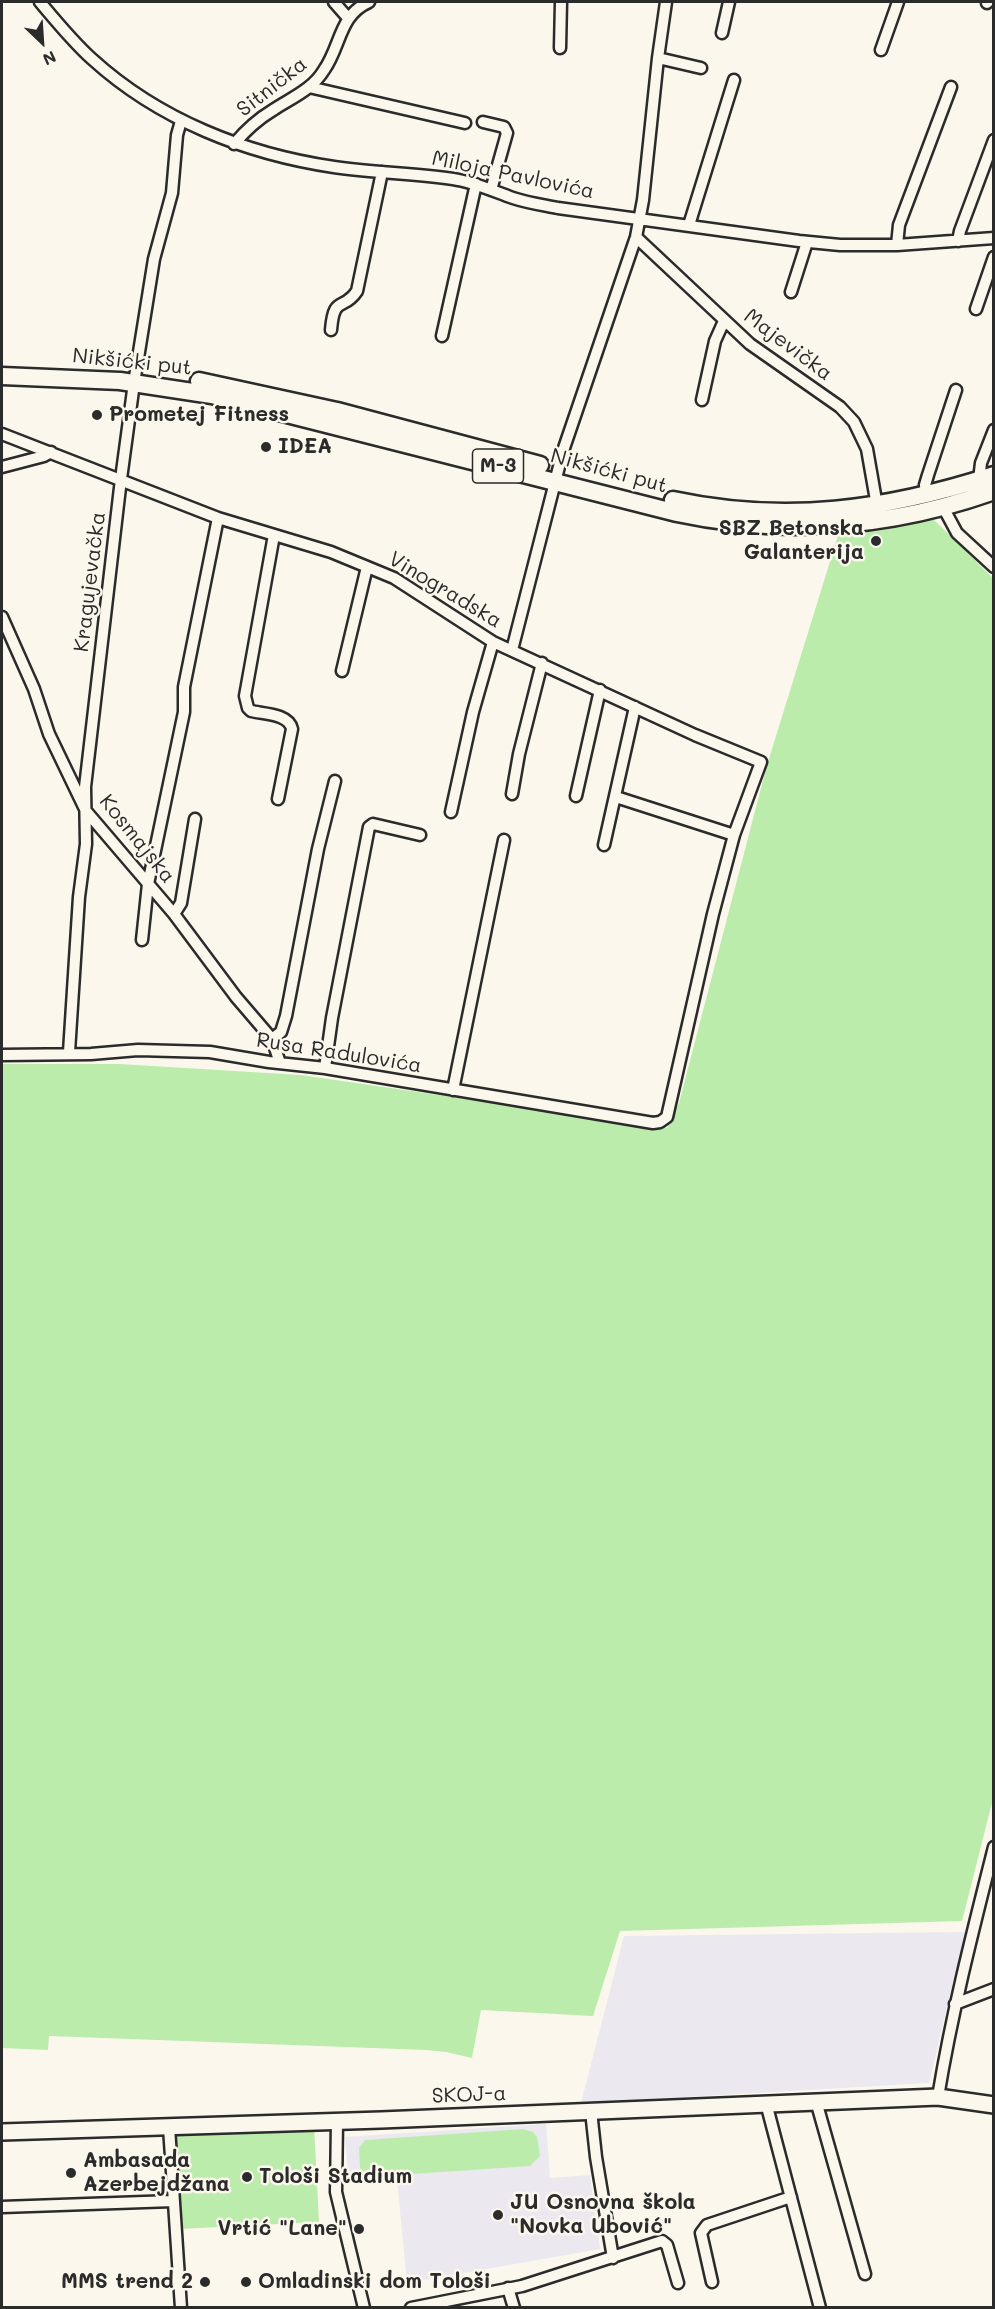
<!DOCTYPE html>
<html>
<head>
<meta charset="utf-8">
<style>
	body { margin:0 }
	#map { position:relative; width:995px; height:2309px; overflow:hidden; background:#fbf7ec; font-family:Mali,sans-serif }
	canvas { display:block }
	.frame { position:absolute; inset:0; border:3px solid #2b2b2b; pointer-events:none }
	.north { position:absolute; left:12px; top:12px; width:60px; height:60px; -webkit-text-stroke:4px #fbf7ec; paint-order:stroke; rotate:155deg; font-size:16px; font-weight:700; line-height:24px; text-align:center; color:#2b2b2b }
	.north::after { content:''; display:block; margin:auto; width:21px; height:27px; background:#2b2b2b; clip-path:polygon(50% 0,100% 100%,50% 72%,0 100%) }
</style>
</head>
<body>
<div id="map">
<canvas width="995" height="2309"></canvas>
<div class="frame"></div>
<div class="north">N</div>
</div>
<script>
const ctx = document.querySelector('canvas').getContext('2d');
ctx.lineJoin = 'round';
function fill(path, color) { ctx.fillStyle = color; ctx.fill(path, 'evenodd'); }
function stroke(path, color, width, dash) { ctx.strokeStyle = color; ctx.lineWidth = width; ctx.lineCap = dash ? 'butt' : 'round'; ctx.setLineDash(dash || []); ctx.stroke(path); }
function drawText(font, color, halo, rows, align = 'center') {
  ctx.font = font + ' Mali,sans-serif'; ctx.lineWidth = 5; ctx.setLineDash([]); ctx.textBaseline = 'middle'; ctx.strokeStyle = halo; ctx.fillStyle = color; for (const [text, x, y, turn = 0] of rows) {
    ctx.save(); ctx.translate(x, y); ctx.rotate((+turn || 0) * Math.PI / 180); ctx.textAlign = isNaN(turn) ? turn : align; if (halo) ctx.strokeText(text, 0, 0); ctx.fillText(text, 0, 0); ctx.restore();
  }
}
fill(new Path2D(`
	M965,1932L929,2083L581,2103L624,1936Z
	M546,2124L550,2178L590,2175L600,2249L407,2283L397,2180L349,2181L345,2137Z`), '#ebe8f0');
fill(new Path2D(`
	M924,510L994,579V1795L962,1921L620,1931L593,2016L481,2010L472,2058L446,2052L426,2050L49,2036L48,2050L2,2048V1064H119L301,1075L667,1128L679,1103L767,765L841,526Z
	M314,2125L319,2222L179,2229L174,2132Z
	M523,2129L533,2132L537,2137L540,2156L530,2166L368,2177L360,2168L359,2148L365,2140Z`), '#bcecac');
const minor = new Path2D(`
	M40,2C56,21 73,42 92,59C159,120 246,154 334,167C374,173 413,173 453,179C474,182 493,191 513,198C528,203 543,205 558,208L799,241L840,245H897L994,238
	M334,2L348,18
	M987,3L988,2
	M722,33L729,2
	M560,48L561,2
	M881,50L898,2
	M658,58L666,2
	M309,87L465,123
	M483,122L504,127L507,133L491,190
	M234,144C245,131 258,119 273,110C291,98 312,90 324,70C341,46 339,15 369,2
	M689,225L734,80
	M636,237L750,344L840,407L854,422L867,449L877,506
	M958,241L960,231L994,140
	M897,245L899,225L951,87
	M791,292L807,242
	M976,309L994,257
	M331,330C334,294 343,312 357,291L382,172
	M442,336L476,184
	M702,400L715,341L724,321
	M2,434L218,518L331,552L394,578L493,642L695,735L761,762L734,835L713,914L667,1117L660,1122L653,1123L325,1068L269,1062L210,1052L138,1050L91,1054L2,1055
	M2,467L44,456L51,452
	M979,480L981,463L994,430
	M926,495L925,485L928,475L956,390
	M943,507L957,533L994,567
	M274,535L245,696L248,708L251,711C265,714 289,714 292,729L278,799
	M2,617L34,689L49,734L86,811L174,914L236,997L272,1039L280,1063
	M512,650L563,451L636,237L643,200L658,58L701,68
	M342,671L367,567
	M512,794L519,754L542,663
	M576,796L600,690
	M616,797L734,835
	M451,812L473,712L493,642
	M604,845L635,707
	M174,914L181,903L195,819
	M142,940L148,884L184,712V687L218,518
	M272,1039L281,1032L286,1016L318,849L335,781
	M69,1052L79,897L86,844L85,787L121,479L134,383L154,259L172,193L177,135L181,121
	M325,1068L332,1018L369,827L373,824L420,835
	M453,1090L504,840
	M955,2004L994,1989
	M938,2097C952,2012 973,1930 994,1847
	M816,2101L865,2274
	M766,2103L820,2308
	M591,2111L596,2157L613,2258
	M337,2121L336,2192L364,2308
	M169,2127L181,2308
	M2,2207L173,2201
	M712,2282L701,2233L707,2225L791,2197
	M508,2288L514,2308
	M411,2308L522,2286L662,2241L667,2245L678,2283`);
const secondary = new Path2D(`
	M2,2132L381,2120L938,2097L994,2105`);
const primary = new Path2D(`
	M2,376L120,381L212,395L677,513C784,536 890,528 994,491
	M199,381L337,411L540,465
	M673,500C785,524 886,510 994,475`);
stroke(minor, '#2b2b2b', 15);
stroke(secondary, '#2b2b2b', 20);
stroke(primary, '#2b2b2b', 21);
stroke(minor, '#fbf7ec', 10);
stroke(secondary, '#fbf7ec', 15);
stroke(primary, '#fbf7ec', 16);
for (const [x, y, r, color] of [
	[97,415,6,"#2b2b2b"],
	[266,447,6,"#2b2b2b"],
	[876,541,6,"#2b2b2b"],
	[71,2173,6,"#2b2b2b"],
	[247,2177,6,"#2b2b2b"],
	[498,2215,6,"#2b2b2b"],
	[359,2229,6,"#2b2b2b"],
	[205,2282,6,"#2b2b2b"],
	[246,2282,6,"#2b2b2b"]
]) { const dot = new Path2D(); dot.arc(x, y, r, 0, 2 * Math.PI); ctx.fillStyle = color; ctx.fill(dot); stroke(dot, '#fbf7ec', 2); }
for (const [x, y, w] of [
	[498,466,51]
]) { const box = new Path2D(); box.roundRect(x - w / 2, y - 17, w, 34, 4.5); ctx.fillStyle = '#fbf7ec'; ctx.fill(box); stroke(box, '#2b2b2b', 1.5); }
drawText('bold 20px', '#2b2b2b', null, [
	["M-3",498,466]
]);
drawText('21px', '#2b2b2b', '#fbf7ec', [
	["Sitnička",272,87,-38],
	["Miloja Pavlovića",513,175,12],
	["Majevička",788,345,37],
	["Nikšićki put",132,362,6],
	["Nikšićki put",609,471,15],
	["Kragujevačka",90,582,-83],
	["Vinogradska",445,590,31],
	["Kosmajska",137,839,51],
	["Rusa Radulovića",339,1053,9],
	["SKOJ-a",469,2095,-2]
]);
drawText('bold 21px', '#2b2b2b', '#fbf7ec', [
	["Prometej Fitness",109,415],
	["IDEA",278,447],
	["SBZ Betonska",864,529,"right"],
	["Galanterija",864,553,"right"],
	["Ambasada",83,2161],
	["Azerbejdžana",83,2185],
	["Tološi Stadium",259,2177],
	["JU Osnovna škola",510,2203],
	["\"Novka Ubović\"",510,2227],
	["Vrtić \"Lane\"",347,2229,"right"],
	["MMS trend 2",193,2282,"right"],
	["Omladinski dom Tološi",258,2282]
], 'left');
</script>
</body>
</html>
